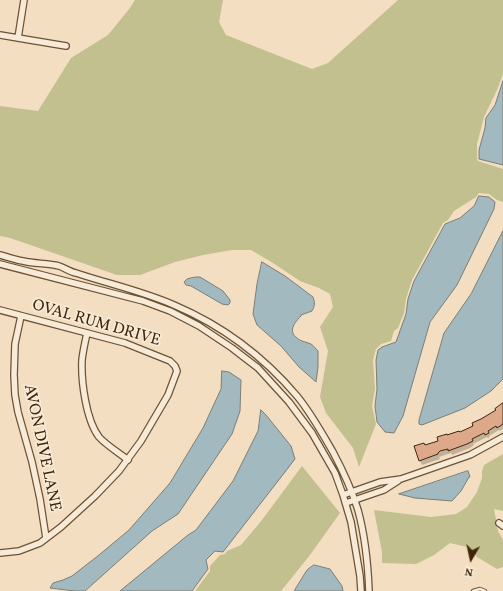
<!DOCTYPE html>
<html>
<head>
<meta charset="utf-8">
<style>
	body { margin:0 }
	#map { position:relative; width:503px; height:591px; overflow:hidden; background:#f3dec1; font-family:Vollkorn,serif }
	canvas { display:block }
	.north { position:absolute; left:451px; top:539px; width:40px; height:40px; -webkit-text-stroke:3px #f7ead7; paint-order:stroke; rotate:189deg; font-size:11px; font-weight:700; line-height:16px; text-align:center; color:#3f250a }
	.north::after { content:''; display:block; margin:auto; width:14px; height:18px; background:#3f250a; clip-path:polygon(50% 0,100% 100%,50% 72%,0 100%) }
</style>
</head>
<body>
<div id="map">
<canvas width="503" height="591"></canvas>
<div class="north">N</div>
</div>
<script>
const ctx = document.querySelector('canvas').getContext('2d');
ctx.lineJoin = 'round';
function fill(path, color) { ctx.fillStyle = color; ctx.fill(path, 'evenodd'); }
function stroke(path, color, width, dash) { ctx.strokeStyle = color; ctx.lineWidth = width; ctx.lineCap = dash ? 'butt' : 'round'; ctx.setLineDash(dash || []); ctx.stroke(path); }
function drawText(font, color, halo, rows, align = 'center') {
  ctx.font = font + ' Vollkorn,serif'; ctx.lineWidth = 3.5; ctx.setLineDash([]); ctx.textBaseline = 'middle'; ctx.strokeStyle = halo; ctx.fillStyle = color; for (const [text, x, y, turn = 0] of rows) {
    ctx.save(); ctx.translate(x, y); ctx.rotate((+turn || 0) * Math.PI / 180); ctx.textAlign = isNaN(turn) ? turn : align; if (halo) ctx.strokeText(text, 0, 0); ctx.fillText(text, 0, 0); ctx.restore();
  }
}
fill(new Path2D(`
	M135,0H223L219,22L226,35L312,69L328,63L398,0H503V74L497,90L484,117L477,144V158L478,161L503,169V202L497,200L489,194L479,193L476,197L454,211L448,220L443,223L412,280L406,299L404,313L398,328L394,331L391,341L381,344L376,349L373,360L375,389L372,406L376,424L359,467L353,448L326,413L320,397L328,351L320,327L333,307L330,294L319,288L300,281L273,263L251,250H232L203,255L175,262L140,275H117L10,238L0,236V106L38,111L71,58L108,35L130,8Z
	M503,454V511L494,509L498,531L503,540V567L497,569L477,557L471,548L450,543L434,555L416,564L382,563V552L374,510L431,517L456,514L467,507L477,492L482,478V471L484,465Z
	M302,466L340,513L310,555L281,591H195L210,571V566L220,555L225,554L227,551L241,545L262,520Z`), '#c1c08e');
const water = new Path2D(`
	M503,81V165L479,159V150L485,128L486,118L495,105Z
	M479,196L489,197L495,202L494,209L457,285L430,322L403,416L394,433L385,432L377,422L375,406L377,389L376,360L378,350L382,347L396,342L406,314L408,299L414,281L445,224L460,218L474,206Z
	M503,231V379L491,391L465,408L422,425L419,424V420L444,333L471,294Z
	M262,262L285,276L313,297C315,302 315,306 312,311L301,315V316C292,325 287,334 302,341C305,342 309,343 311,344C314,346 316,349 318,351V367L316,382L299,367L281,346L257,325L253,314L257,284Z
	M196,277H200L223,291L230,300V303L228,305L222,304L191,286L186,285L184,282L187,279Z
	M222,371L229,372L241,380L240,411L232,434L178,514L152,531L85,591H75L50,588L53,583L63,580L72,576L99,555L129,530L170,483L203,428L221,389Z
	M261,410L266,415L291,446L295,459L223,552L215,551L206,560L208,569L192,591H120L188,535L196,530L233,481L258,431Z
	M468,471L470,477H469L461,491L452,501L415,498L399,494Z
	M314,565L330,569L342,586L343,591H294L307,570Z`);
fill(water, '#a2b9bf');
stroke(water, '#7a7e77', 1);
fill(new Path2D(`
	M503,404V429L500,431L499,430L489,436L490,437L488,438L487,437L473,444L474,445L470,448L452,455L451,453L439,457L440,459L422,465L420,461L425,446L459,433L474,426L497,410Z`), '#0003');
const building = new Path2D(`
	M503,403V424L497,428L496,426L488,431L489,433L485,435L484,433L472,439L473,441L467,444L448,451V449L440,451L438,453V454L419,461L414,446L424,443L425,445L438,441L437,437L447,434V435L459,431L460,432L473,426L472,423L481,419L496,410L495,409Z`);
fill(building, '#dea88b');
stroke(building, '#3f250a', 1);
const lane = new Path2D(`
	M473,591L480,589L485,591`);
const street = new Path2D(`
	M0,35L18,38L24,0
	M18,38L66,46
	M0,255C8,257 15,260 23,261C35,264 48,263 59,266C65,268 70,272 76,273C109,284 142,291 174,305C221,325 264,357 297,396C311,413 322,433 333,452C343,471 352,490 358,510C365,536 368,564 369,591
	M0,264L143,301L170,311L199,326L232,348L258,368L289,402L312,433L335,473L343,495L351,522L360,576L361,591
	M0,310L125,343L170,361L175,366L177,371L168,395L141,441L119,471L95,496L61,527L40,543L19,551L0,553
	M21,316L15,344L14,375L15,395L18,412L32,462L40,499L46,538
	M87,333C85,342 83,351 82,360C81,381 86,420 99,437C105,444 119,453 128,460
	M343,495L380,482L401,479L470,455L503,437
	M346,503L384,490L398,481
	M499,523L503,526`);
stroke(lane, '#6c5338', 4.5);
stroke(street, '#6c5338', 8);
stroke(lane, '#f7ead7', 2.5);
stroke(street, '#f7ead7', 5.5);
drawText('16px', '#3f250a', '#f7ead7', [
	["OVAL RUM DRIVE",96,324,16],
	["AVON DIVE LANE",41,448,78]
]);
</script>
</body>
</html>
